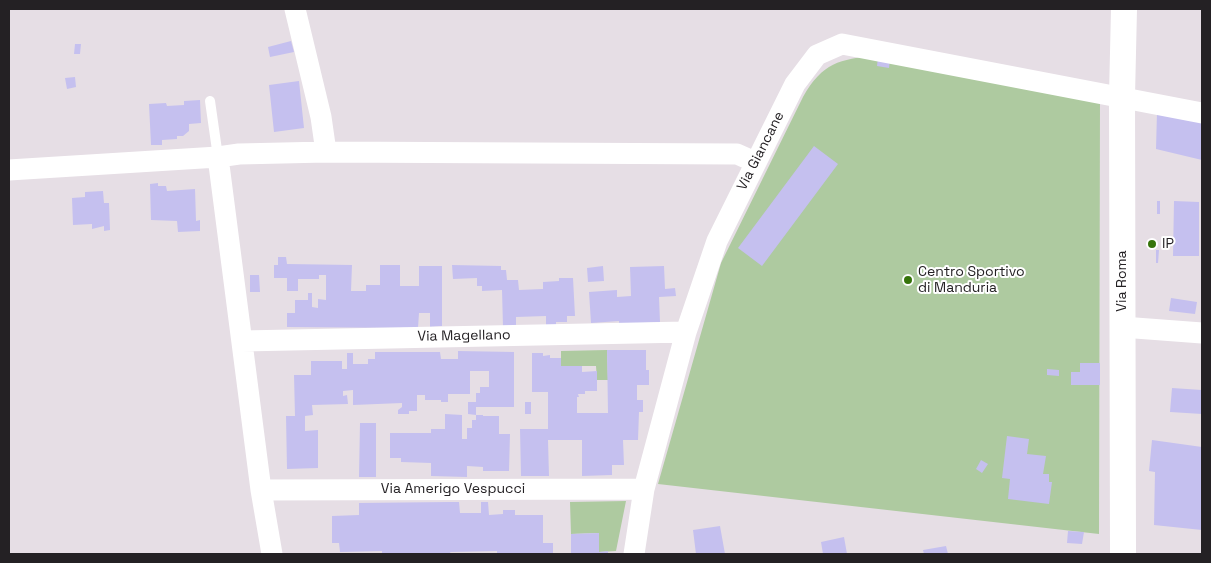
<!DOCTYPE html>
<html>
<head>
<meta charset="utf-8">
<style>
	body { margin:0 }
	#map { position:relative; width:1211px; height:563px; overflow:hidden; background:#e6dee5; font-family:"Space Grotesk",sans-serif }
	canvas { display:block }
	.frame { position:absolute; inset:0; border:10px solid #242124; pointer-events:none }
</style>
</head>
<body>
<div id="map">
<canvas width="1211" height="563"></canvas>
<div class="frame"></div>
</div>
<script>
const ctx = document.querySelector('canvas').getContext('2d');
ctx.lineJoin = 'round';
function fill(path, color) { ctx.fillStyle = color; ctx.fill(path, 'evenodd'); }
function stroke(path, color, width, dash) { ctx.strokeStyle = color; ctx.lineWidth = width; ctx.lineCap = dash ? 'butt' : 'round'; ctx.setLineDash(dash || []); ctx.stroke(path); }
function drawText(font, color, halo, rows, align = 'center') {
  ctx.font = font + ' "Space Grotesk",sans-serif'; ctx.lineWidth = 4; ctx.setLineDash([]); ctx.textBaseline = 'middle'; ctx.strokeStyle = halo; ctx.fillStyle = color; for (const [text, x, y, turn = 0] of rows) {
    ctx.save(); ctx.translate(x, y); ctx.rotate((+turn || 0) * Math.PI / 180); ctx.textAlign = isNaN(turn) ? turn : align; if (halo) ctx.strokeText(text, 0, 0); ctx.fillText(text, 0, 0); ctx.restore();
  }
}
fill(new Path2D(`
	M876,55L1100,98L1099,534L658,484L721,263L803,97C823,62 839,60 876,55Z
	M607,350L608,380H597L596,366H561V351Z
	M626,501L616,551L599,552V533L571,534L570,502Z`), '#aecaa0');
fill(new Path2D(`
	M291,41L294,52L270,57L268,47Z
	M75,44H81L80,54H74Z
	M878,57L890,59L889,68L877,66Z
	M75,77L76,87L67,89L65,78Z
	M299,81L304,128L274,132L269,85Z
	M200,100L201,123L189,124V131L183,136H177V139L162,140V145H151L149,104L166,103L167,106L184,105V101Z
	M1157,112L1202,120V160L1156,149Z
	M814,146L838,164L762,266L738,248Z
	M158,183V186H166L167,191L195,189L196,221L200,220V231L178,232L177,221L151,220L150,184Z
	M103,191L104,203H109L110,230L104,231V226L92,229V224L73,225L72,198L85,197V192Z
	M1157,201H1160V214H1157Z
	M1174,201L1199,202V256H1173Z
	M1156,250H1159L1158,263H1156Z
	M278,257H286L287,264L352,265L351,291H366V285H380V265H400V286H419V266H442V326L430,327V313H419L418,328L287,327V313H295V300H308V293H312V307L318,308V299L326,300V275H319V279H298V291H287V278H274V265H278Z
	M452,265L501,266V270H506L507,280H518L519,290L543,289V282L559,281V278H573L575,316H567V322H556V326H546V316L516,317V326L503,327L502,290L482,291V286H477V278L453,279Z
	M603,266L604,281L588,282L587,268Z
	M664,266L665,289L675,288L676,296L659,297L660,322L626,324L619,327V321L591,323L589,292L617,290V297L631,296L630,267Z
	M250,275H259L260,292H250Z
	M1171,298L1197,302L1195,314L1169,311Z
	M607,350H646V370H649V385H637V400H643V412H639L638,440H623L624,465H612V475L582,476V440H548L549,476H521L520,429H548V392H532V353H543V356L550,355V358H561V366H582V372L597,371V391H585V394H578L579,397H577V413H608Z
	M458,351L514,352V407H476V415L468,414V402H476V393H480V387H489V371H470V394H448V402H441V400H425V395H417V411H409V414H398V410L402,407V403L353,405V390L343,391V396L347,395L348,404L312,405L313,415L305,416V431L318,430V468L287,469L286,416H295L294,375H311V361H342V369H347V353H353V364H368V359H375V352H440L441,359H458Z
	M1080,363H1100V385H1071V372H1080Z
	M1047,369L1059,370V376L1047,375Z
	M1172,388L1202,390V414L1170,412Z
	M525,402H531V414H525Z
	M445,414L462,415V439H467V428H472V420H476V415H483V416H499V434H510L509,471H483V467L467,466V477L431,476V463L401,462V458H390V433H431V429H445Z
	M360,423H376V477H359Z
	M1007,436L1029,439L1027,454L1046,456L1043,474H1049V482H1052L1049,504L1008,499L1010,479L1002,478Z
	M1152,440L1202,447V530L1154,525L1155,472L1149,471Z
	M981,460L988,464L982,473L976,469Z
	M449,502H459L460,513H481V502H488L489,515L503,514V510H515V515H543V543H553V554H497V551L450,552L451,554H382V551L340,552L339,543H332V516L359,515V503Z
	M720,526L725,554H696L693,530Z
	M1068,531L1084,532L1082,544L1067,543Z
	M599,533V552L608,551V554H571V534Z
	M844,537L847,554H823L821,542Z
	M946,546L948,554H924L923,550Z`), '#c5c0ef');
stroke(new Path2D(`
	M210,101L218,157`), '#fff', 10);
stroke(new Path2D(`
	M295,9L321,117L326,152
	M218,157L261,490L272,554
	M9,170L218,157L239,154L326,152L737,154L755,162
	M1122,327L1202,333
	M242,341L686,332
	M261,490L644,489
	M634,554L644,489L686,332L717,241L795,84L817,55L842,44L1202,113`), '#fff', 21);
stroke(new Path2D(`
	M1123,554L1122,96L1124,9`), '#fff', 26);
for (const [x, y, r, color] of [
	[1152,244,5,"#36740b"],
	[908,280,5,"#36740b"]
]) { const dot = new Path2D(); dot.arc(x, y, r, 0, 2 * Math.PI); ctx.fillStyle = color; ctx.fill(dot); stroke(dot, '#fff', 2); }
drawText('14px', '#242124', '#fff', [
	["Via Giancane",761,151,-63],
	["Via Roma",1122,281,-90],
	["Via Magellano",464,336,-1],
	["Via Amerigo Vespucci",453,489]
]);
drawText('14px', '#242124', '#fff', [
	["IP",1162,244],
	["Centro Sportivo",918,272],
	["di Manduria",918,288]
], 'left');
</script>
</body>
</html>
